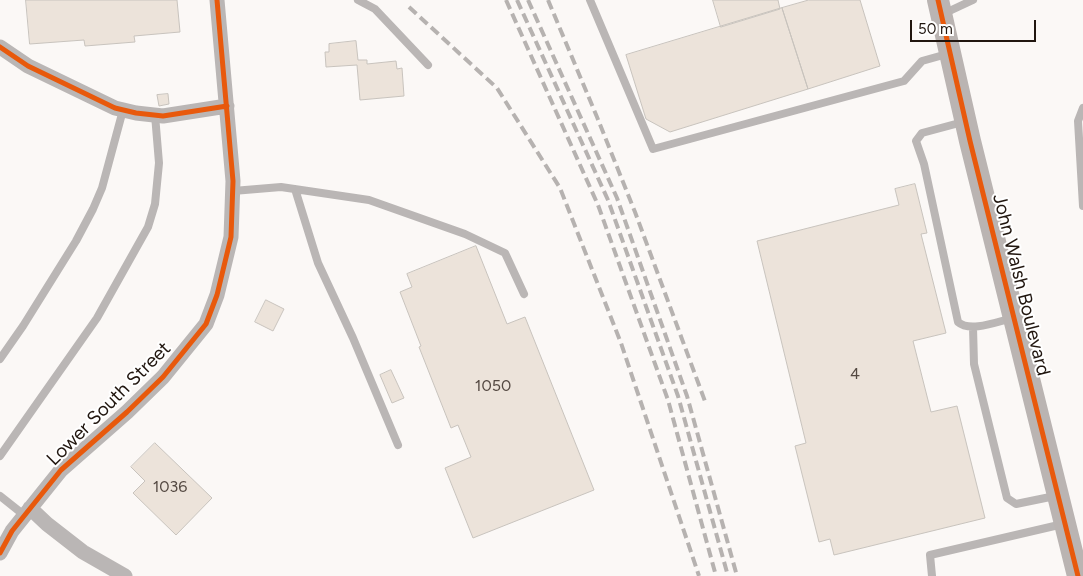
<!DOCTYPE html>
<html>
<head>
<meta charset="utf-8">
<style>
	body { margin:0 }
	#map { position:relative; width:1083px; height:576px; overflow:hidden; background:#fbf8f6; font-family:Figtree,sans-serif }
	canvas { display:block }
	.scale { position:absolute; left:910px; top:20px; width:126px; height:22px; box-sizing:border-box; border:2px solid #21160f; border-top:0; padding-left:6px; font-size:15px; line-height:18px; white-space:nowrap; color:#21160f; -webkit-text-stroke:4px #fff; paint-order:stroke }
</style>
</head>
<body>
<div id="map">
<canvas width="1083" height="576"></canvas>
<div class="scale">50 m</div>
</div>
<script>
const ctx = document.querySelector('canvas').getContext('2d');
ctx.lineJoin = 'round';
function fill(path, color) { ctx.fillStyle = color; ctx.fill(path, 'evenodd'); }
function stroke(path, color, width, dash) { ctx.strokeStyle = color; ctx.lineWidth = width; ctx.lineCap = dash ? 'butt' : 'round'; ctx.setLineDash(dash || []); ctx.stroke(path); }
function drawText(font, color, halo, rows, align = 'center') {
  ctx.font = font + ' Figtree,sans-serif'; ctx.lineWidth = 4; ctx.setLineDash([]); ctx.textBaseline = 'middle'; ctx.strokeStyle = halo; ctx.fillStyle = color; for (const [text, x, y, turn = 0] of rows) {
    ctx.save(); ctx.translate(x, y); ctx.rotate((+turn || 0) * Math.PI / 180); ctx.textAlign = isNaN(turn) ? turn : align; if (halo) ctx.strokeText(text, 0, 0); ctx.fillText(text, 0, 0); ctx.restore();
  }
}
const building = new Path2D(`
	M26,0H177L180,32L134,36L135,42L85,46L84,40L30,44Z
	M713,0H778L780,9L721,27Z
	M809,0H860L880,66L808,89L782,8Z
	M782,8L808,89L670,132L646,119L626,55Z
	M356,41L358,60H367V64L396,61L397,69L402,68L404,96L360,100L357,65L326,67L325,52H329V44Z
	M168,94L169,104L159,106L157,95Z
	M915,184L927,233L921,234L946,333L913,341L931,412L957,406L985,518L834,555L830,539L819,542L795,446L806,443L757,241L899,205L895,189Z
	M476,246L507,324L525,317L594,490L473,538L445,468L471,457L458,425L451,428L419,347L421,346L400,292L412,287L407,274Z
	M266,300L284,309L273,331L255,322Z
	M391,370L404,398L392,403L380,375Z
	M155,443L212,498L176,535L133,493L145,481L131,467Z`);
fill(building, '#ece3da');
stroke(building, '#c8c3bd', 1);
stroke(new Path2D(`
	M358,0L375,9L428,65
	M590,0L653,149L904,81L922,61L947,54
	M943,14L973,0
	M1083,108L1078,121L1083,206
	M963,122L922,133L916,141L924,164L958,322C970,333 999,321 1013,318
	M295,189L318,263L353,338L398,445
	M233,191L281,187L369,200L465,234L505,253L524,294
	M973,327L974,364L1007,498L1016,504L1055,496
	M0,359L23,326L76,241L93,209L102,188L123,110
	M0,456L97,318L148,227L155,204L159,163L155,115
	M0,496L24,515
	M932,576L930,555L1063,524`), '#bab6b5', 8);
stroke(new Path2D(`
	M0,47L28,66L115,108L136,113L163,116L227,106
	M30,508L47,524L83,552L125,576
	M0,553L12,531L61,470L127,412L163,377L206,324L217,295L231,237L233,181L217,0`), '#bab6b5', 15);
stroke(new Path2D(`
	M938,0L970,141L1078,576`), '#bab4b2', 22);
stroke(new Path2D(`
	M506,0L598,205L668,400L716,576
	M517,0L608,200L678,396L728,576
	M528,0L617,198L687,396L737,576
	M548,0L597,117L635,212L706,404
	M409,7L497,88L560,188L621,343L699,576`), '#b6b2b0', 4, [10, 5]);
stroke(new Path2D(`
	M938,0L970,141L1078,576
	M0,47L28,66L115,108L136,113L163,116L227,106
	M0,553L12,531L61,470L127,412L163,377L206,324L217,295L231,237L233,181L217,0`), '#e8590c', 5);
drawText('16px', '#544942', null, [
	["4",855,374],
	["1050",493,386],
	["1036",170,487]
]);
drawText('19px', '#21160f', '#fff', [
	["John Walsh Boulevard",1021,285,76],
	["Lower South Street",109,404,-45]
]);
</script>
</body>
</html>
